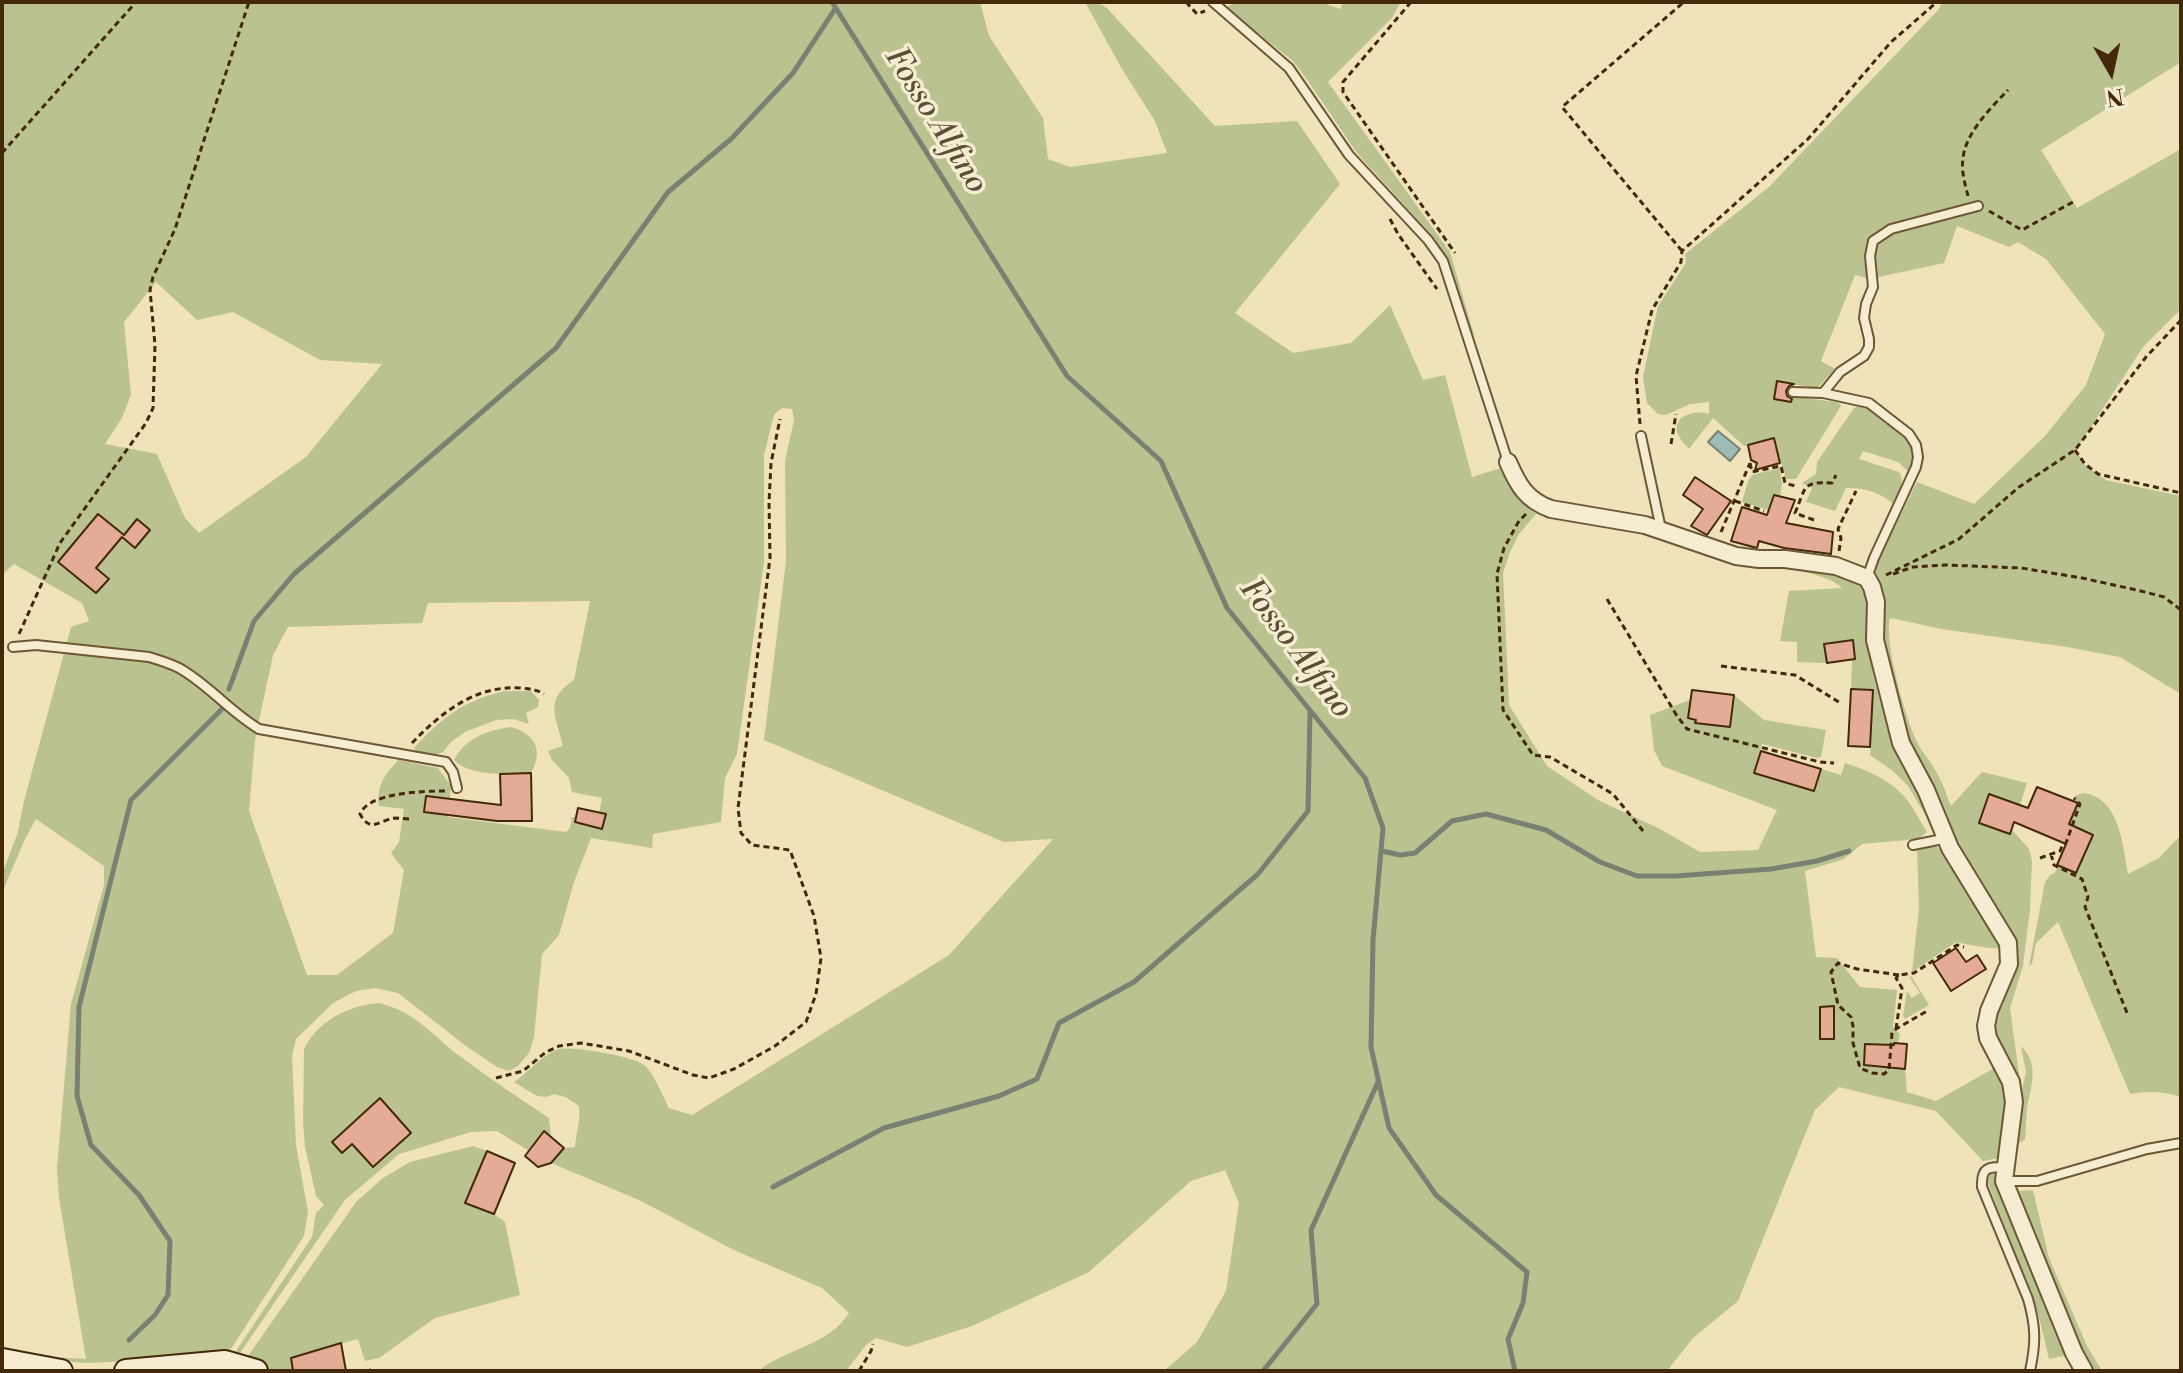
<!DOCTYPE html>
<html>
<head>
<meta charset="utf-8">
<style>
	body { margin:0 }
	#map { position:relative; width:2183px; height:1373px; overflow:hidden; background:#f0e2b9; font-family:"Libre Bodoni",serif }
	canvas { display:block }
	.frame { position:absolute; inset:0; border:4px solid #432909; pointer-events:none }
	.north { position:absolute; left:2071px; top:32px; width:80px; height:80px; -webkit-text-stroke:6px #f5ecd2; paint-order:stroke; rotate:171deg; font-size:22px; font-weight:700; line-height:32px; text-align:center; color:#432909 }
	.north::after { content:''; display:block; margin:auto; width:28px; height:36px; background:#432909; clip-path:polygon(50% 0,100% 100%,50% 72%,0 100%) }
</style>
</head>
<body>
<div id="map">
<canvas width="2183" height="1373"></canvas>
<div class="frame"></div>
<div class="north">N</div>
</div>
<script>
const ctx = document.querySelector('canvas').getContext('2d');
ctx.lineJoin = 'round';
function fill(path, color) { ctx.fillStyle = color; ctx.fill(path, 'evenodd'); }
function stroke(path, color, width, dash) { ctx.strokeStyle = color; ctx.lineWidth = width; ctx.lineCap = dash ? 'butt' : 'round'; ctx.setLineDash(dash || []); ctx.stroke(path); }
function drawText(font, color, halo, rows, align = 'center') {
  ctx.font = font + ' "Libre Bodoni",serif'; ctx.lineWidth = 7; ctx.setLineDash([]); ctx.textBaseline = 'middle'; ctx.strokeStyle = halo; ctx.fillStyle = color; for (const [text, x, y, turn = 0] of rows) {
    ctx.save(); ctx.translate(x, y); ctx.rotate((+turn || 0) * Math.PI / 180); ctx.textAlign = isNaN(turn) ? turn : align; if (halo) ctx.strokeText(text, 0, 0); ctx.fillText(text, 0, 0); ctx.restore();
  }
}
fill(new Path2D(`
	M2,2H980L989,36L1043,118L1048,159L1070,167L1167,153L1155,121L1122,69L1085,2H1097L1107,8L1215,126L1297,121L1340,184L1235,313L1293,353L1351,343L1390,305L1423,380L1445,375L1472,477L1504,467L1521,498L1536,514L1519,534L1510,552L1503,573L1509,705L1547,766L1598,800L1660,829L1700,852L1758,850L1777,810L1662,766L1654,750L1650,715L1690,700L1688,718L1696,720V723L1729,727L1734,695L1764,720L1826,730L1821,757L1817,758L1762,744L1754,773L1813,791L1821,769L1841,775L1845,763C1865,769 1886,778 1902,794C1912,804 1919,820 1927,832L1918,839L1862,844L1844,859L1805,871L1816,957L1837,958L1860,987L1897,990L1893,1028L1900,1034L1898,1043L1907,1044L1905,1069L1907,1092L1936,1101L1996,1067C2014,1105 2006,1119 1999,1158L1983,1161L1936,1111L1839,1087L1815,1110L1738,1301L1693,1338L1667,1371H1164L1197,1342L1226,1291L1239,1203L1225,1170L1191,1181L1089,1272L972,1326L907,1347L876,1338L866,1345L846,1371H758C787,1348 828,1346 849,1313L822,1288L734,1250L639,1200L551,1163L564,1148L575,1147C576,1133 581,1118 579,1106L566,1097L554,1094L546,1097L537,1096L514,1082C528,1073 543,1054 559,1049C573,1046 633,1056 644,1065C653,1072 664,1098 669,1108L692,1115L949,955L1053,839L1004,842L764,740L786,561L785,461L794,420L792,409L782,408L774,415L764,455V562L737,754L725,778L721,822L653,834L652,848L591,838L574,882L559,935L542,954L534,1037L529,1053L518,1066L509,1071L497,1067L466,1046L398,993L375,988L356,991L333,1003L296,1039L292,1056L296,1145L308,1212L304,1236L231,1349L148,1360L87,1363L50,1360L2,1349V1346L50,1357L86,1359L59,1198L57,1169L71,1004L104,885V866L36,819L24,841L2,893V874L18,832L24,801L71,627L89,621L82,603L14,564L2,575ZM156,282L197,320L233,312L320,360L382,364L306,457L199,533L185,518L157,454L105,444L122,418L131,395L124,322ZM590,601L574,680C543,701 556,715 563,746L548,751L552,760L569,778L572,792L602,798L599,813L606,815L602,828L575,822L576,817H572L570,828L566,832L448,817L451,786L438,768L398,760C385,775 376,785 379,806L404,809L399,842L391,853L404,870L393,933L337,975H307L249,811L255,740L273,655L288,627L422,623L428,603Z
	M1235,2H1320L1340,9L1343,2H1401L1392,18L1328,82L1450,252L1475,338L1468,322L1447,258L1435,239L1357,153L1306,78L1293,61L1226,8Z
	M1942,2H2181V62L2041,150L2077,208L2181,149V309L2143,347L2076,450L2084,464L2106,480L2181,496V694L2120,657L2067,647L1941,629L1896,619L1890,618C1884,642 1905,716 1916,740C1922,753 1933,764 1939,777C1944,786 1947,797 1951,806L1982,772L2027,783L2020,805L1989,795L2010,834L2012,830L2029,849L2032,861L2030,909L2023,966L2010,1008L2019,1074L2016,1077C2009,1062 1998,1046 1996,1031C1991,997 2027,978 2016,941L1951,831L1935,788L1909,745L1882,636L1873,571L1917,482L1974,504L2045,436L2086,385L2105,334L2046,259L2018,242L2009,247L1957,226L1944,263L1869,279L1855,275L1821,361L1835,369L1817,388L1777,382L1774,399L1791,402L1792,396L1835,402L1840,404L1841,406L1796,479H1786L1774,439L1744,446L1713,418L1689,449C1685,444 1678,438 1677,431C1674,414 1698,410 1709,414V402L1690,404L1666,415L1658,414L1647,403L1643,377L1658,306L1686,263L1685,254L1769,187L1939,9Z
	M1858,406C1872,405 1907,434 1912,448C1915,456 1913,465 1910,473L1898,462L1863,451L1859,459L1899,472C1906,483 1898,493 1893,504C1881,492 1862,487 1846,488L1835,511L1806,502L1812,488L1802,483L1816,474L1817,462L1854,408Z
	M1780,468L1782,484L1780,496L1774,495L1768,510L1742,502L1748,481L1752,475Z
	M1785,565L1835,571L1859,582L1867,600L1868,642L1874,679L1892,745L1924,799L1936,825L1933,828L1908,786L1893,771L1870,755L1873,690L1851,689L1852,660L1855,659L1853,641L1824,644L1827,663L1797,662V642L1780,641L1789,591L1842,588C1831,576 1802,573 1785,565Z
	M505,691H531L539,700L538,707L526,713L529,724L513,719L496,720L465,732L451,742L443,752L435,755L416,751L414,748C443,717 462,701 505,691Z
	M511,727C537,735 543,751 531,773C509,774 470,777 454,760C465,738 488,730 511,727Z
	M2083,793C2119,797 2123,844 2128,874L2159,858L2181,835V1097C2163,1091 2148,1091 2130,1094L2058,922L2036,943L2032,964L2029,966L2045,882L2050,875L2055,873L2058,865L2076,873L2090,834L2069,824L2078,804L2073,801L2075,796Z
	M1932,845L1939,848L1945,853L2002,948C1995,950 1964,944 1956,942L1912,972L1919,908L1917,850L1918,847Z
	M1911,976L1929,1005L1905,1019L1903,1016L1907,991L1912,998L1920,993L1910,978Z
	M379,1003C418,1013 430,1034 461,1057C489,1078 519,1098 549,1118L551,1137L544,1132L529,1151L497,1131L471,1132L399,1154L345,1200L240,1353L236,1351L312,1237L316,1213L324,1205L316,1196L305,1147L303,1123L304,1049C318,1021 349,1005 379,1003Z
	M2021,1046C2040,1064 2031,1086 2027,1108C2026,1118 2026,1129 2025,1140L2016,1144L2019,1103L2026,1072Z
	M473,1146L487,1151L466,1202L494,1214L505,1222L520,1295L435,1318L379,1358L365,1361L358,1339L291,1358L304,1371H274L249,1359L248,1356L356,1202L383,1178L410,1162Z
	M1990,1173L1997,1174L2067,1355L2049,1359L2038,1313L1985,1176Z
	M2033,1190L2049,1258L2087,1346L2102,1371H2092L2080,1350L2014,1191Z`), '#bac38f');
const water = new Path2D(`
	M1718,431L1740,449L1730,461L1708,442Z`);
fill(water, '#9dbcb8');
stroke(water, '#798172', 2);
stroke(new Path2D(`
	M832,2L1067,376L1161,461L1227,608L1365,778L1383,828L1373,940L1371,1047L1389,1128L1436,1195L1527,1272L1523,1303L1508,1339L1515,1371
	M229,689L254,621L294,574L556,348L668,192L731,139L793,73L835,9
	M1382,851L1400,855L1415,853L1452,821L1486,814L1546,830L1600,862L1637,876H1676L1771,869L1817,861L1849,851
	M773,1187L884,1128L999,1096L1037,1079L1059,1023L1134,982L1258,874L1308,811L1310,712
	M129,1340L155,1315L168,1295L170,1241L139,1195L91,1145L77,1096L79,1007L131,800L221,710
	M1263,1371L1317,1304L1311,1230L1378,1082`), '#798172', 5);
const building = new Path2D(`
	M1777,381L1794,384L1789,386L1786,391L1787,396L1792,399L1791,402L1774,399Z
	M1774,438L1780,463L1755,470L1757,463L1751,460L1748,445Z
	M1695,477L1731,501L1707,535L1691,526L1703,509L1683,495Z
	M1774,495L1795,500L1786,523L1833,532L1831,554L1784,548L1759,541L1757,548L1731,541L1742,507L1767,515Z
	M98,514L124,535L137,519L150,530L135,548L122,537L96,568L109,579L96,593L58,562Z
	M1853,640L1855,659L1827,663L1824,644Z
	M1851,689L1873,690L1870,747L1848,746Z
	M1692,690L1734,695L1730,727L1695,723L1696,720L1688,718Z
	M1761,751L1821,769L1814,791L1754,773Z
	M531,773L532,821H497L424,812L426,796L501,805L500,774Z
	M2037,787L2078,803L2069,824L2093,835L2076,873L2057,865L2066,844L2014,822L2010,834L1979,823L1989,794L2028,808Z
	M578,808L606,814L602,829L575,822Z
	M1956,948L1966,962L1977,955L1986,969L1951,991L1933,963Z
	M1834,1006V1039H1820V1007Z
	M1894,1043L1907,1044L1905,1069L1864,1065L1865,1044L1894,1045Z
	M380,1098L411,1133L373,1167L352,1144L342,1153L332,1142Z
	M544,1131L564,1148L551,1163L538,1167L525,1156Z
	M487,1151L515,1163L494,1214L465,1203Z
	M341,1343L346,1371H293L291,1358Z`);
fill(building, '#e5ac95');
stroke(building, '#432909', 2);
const lane = new Path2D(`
	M1213,2L1289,68L1349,155L1428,240L1443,261L1508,462
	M1793,392L1823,393L1869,403L1909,434L1916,445L1918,457L1916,467L1874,558L1867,578
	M1823,393L1840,372L1864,356L1869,347V339L1864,318L1866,304L1873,287L1870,256L1873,241L1891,229L1978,206
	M1641,436L1661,529
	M13,647L36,645L149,657C159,660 169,663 179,668C208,684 230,712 259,729L446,762L453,772L457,788
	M1913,845L1938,840
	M2006,1167C1988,1167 1981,1167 1982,1187L2028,1299C2036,1327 2036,1343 2030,1371
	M2005,1181H2037L2147,1149L2181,1143`);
const street = new Path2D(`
	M1508,462C1518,485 1526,500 1551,509L1645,525L1736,556L1759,559H1785L1836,566L1867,578L1872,587L1876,602L1875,640L1901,743L1926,790L1950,848L2008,943L2009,964L1989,1011L1986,1026L1988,1038L2011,1082L2014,1102L2004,1181L2074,1353L2084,1371`);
const secondary = new Path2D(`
	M2,1360L61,1371
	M126,1371L225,1362L256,1371`);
stroke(lane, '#6e5735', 12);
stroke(street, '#6e5735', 20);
stroke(secondary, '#432909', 26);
stroke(new Path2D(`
	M1186,2L1197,14L1205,11
	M1411,2L1343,82V92L1455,253
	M2,153L136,2
	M1968,196C1965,184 1961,171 1963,158C1966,132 1991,108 2008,90
	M1989,211L2022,230L2073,202
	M1390,219L1398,234L1437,289
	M1682,251L1562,107L1684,2
	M1640,424L1636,376L1652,310L1681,262L1682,251L1808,139L1891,42L1937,2
	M1671,444L1676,414
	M2075,450L2085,464L2098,474L2181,493
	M1750,463L1752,472L1781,466L1785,483L1795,486
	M1735,501L1764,511
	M1526,514L1519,521L1504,548L1497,574L1503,710L1533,755L1550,757L1613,794L1643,831
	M1814,520L1795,513C1806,487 1802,481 1832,483L1836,475
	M1721,532L1750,463
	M1839,551L1841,538L1838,529L1856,491
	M1893,574L1913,567L1946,565L2021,568L2082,578L2141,591L2164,597L2181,610
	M1886,575L1959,539L2019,487L2075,450L2146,357L2181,320
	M1607,599L1677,716L1687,729L1820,762L1834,763
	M19,634L60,543L146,423L153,408L155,345L150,290L153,277L175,229L249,2
	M1721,666L1795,675L1842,704
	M412,743C441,713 475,685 520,688C530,689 535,689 544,694
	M409,819C404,819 400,818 395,818C379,820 371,834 360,814C369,792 425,791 446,791
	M2051,854L2054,865L2082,879L2088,897L2085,907L2127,1013
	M2040,858L2060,851L2063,844L2066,843L2080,804L2074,798
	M1899,975L1857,969L1838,963L1831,972L1838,1005L1851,1017L1853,1026V1043L1860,1068L1872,1073L1884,1074L1889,1070L1892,1033L1896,1029L1927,1011
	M1896,1029L1902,988L1896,978L1899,975L1914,973L1957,945L1964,947
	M496,1078L523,1071L546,1052L559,1046L581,1043L629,1051L693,1075L709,1078L734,1069L775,1046L806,1022L816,994L821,958L814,916L790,850L752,845L741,833L738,808L770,558L769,502L771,463L780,419
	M369,1369L370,1371
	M859,1371L871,1351L873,1344`), '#432909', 3, [6, 4]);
stroke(lane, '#f5ecd2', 8);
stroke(street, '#f5ecd2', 16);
stroke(secondary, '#f5ecd2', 22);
drawText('italic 32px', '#5a4e35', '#f5ecd2', [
	["Fosso Alfino",935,121,58],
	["Fosso Alfino",1295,649,53]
]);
</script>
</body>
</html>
